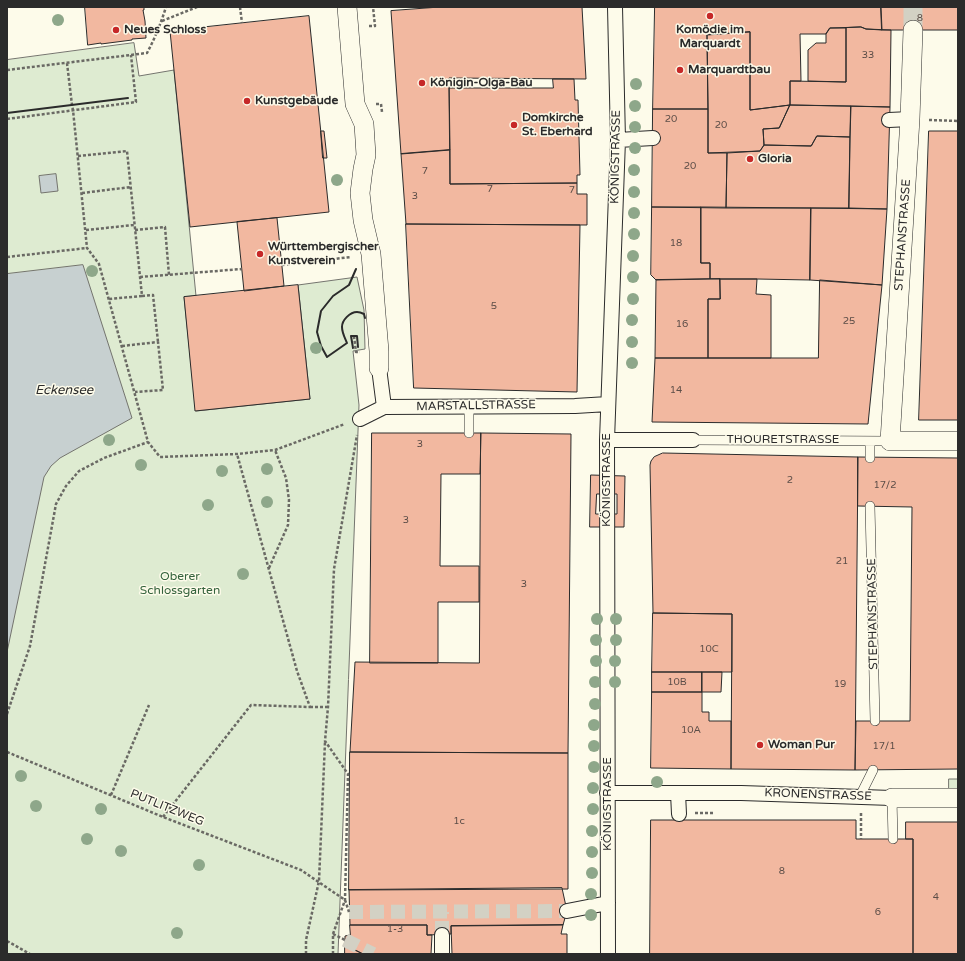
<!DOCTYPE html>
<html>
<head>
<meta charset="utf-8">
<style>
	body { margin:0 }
	#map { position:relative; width:965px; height:961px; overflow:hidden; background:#fdfbea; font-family:"Varela Round",sans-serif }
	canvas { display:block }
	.frame { position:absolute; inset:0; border:8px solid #2b2b2b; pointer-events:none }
</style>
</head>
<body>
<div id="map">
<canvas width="965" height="961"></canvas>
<div class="frame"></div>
</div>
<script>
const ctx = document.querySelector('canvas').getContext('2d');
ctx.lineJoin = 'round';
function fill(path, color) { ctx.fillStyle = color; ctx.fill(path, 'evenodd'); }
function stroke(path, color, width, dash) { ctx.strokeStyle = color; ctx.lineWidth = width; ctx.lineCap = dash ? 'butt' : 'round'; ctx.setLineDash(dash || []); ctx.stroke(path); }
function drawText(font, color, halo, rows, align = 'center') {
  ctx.font = font + ' "Varela Round",sans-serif'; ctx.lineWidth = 3; ctx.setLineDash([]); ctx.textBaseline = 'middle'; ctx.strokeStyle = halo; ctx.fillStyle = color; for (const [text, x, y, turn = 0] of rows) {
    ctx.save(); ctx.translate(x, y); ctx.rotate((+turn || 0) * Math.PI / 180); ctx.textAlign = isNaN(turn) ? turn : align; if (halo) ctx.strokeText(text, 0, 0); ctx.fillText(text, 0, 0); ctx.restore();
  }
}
const green = new Path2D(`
	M134,43L139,76L174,70L196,296L184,297L196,411L310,399L298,285L357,277L364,310L365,349L353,351L359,405L338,954H7V60Z
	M949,779H958V789H949Z`);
fill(green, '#deebd1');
stroke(green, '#74746e', 1);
const water = new Path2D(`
	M56,174L58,191L41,193L39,176Z
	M83,265L132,418L60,458L51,466L44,477L7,652V274Z`);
fill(water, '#c7d0d0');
stroke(water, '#74746e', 1);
const building = new Path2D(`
	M85,7H144V10H143L145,21L146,38L132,39V40L101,44V43L88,45Z
	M440,7H582L586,79L449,78L450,150L401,154L391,11Z
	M655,7H881L882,30L866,29L861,27L830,28L826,34H800L801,81H790V105L750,110V32L707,35L708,109H653Z
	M881,7H958V30H882Z
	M309,16L329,212L190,227L170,31Z
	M861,27L866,29L891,30L890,107L790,105V81L846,82V28Z
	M830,28H846V82L808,81V50L816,43H826V34Z
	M750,32V110L790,105L779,128L763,129L764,145L760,151L708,153V109L707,35Z
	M553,79H574L575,100H578L580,175H577V183L450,184L449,88H553Z
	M790,105L851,106L850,137L817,136L811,146L764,145L763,129L779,128Z
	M851,106L890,107L887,209L849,208Z
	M653,109H708V153H727L726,208L652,207Z
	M321,131H324L327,158H323Z
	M929,131H958V420H919Z
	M817,136L850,137L849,208H726L727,153L760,151L764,145L811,146Z
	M450,150V184L577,183V194H587V225L406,224L401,154Z
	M652,207H701V263H710V279L656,280L651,275Z
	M701,207L811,208L810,280L757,279H710V263H701Z
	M811,208L887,209L882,285L810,280Z
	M277,218L284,286L244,291L237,222Z
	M406,224L580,225L577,392L414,388Z
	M720,279V299H708V358H655L656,280Z
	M720,279H757L756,294L771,295V358H708V299H720Z
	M820,280L882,285L868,424L652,422L655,358H818Z
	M298,285L310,399L195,411L184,297Z
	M372,433H481L480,474H441L440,566H479V602H438V663H370Z
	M481,433L571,434L568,753L350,752L355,662L479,663Z
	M663,453L858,457L855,770L731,769L732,614L653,613L650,465L651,461L654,457Z
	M858,457L958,458V769L855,770L856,721H910L912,507L858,506Z
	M591,475L625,476L624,527H590Z
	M597,494H617V514H596Z
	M653,613L732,614V672H652Z
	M652,672H702V692H652Z
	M702,672H722L721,692H702Z
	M652,692H702V712H709V721H731V769L651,768Z
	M350,752L568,753V889L349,890Z
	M651,820H856V839H913V954H650Z
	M906,822H958V954H913V839H906Z
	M562,888L567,911L563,925L451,926V934L427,935V925H350L349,890Z
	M350,925H427V935H432L431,954H363L345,945V936L350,935Z
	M563,925L561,934H567V954H452L451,926Z
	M345,945L363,954H345Z`);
fill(building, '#f2b8a0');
stroke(building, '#2b2b2b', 1);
stroke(new Path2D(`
	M349,912L567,911
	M442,935V912
	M345,940L373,954`), '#d3d1c4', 14, [14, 7]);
stroke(new Path2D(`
	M913,7V30`), '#d3d1c4', 19, [19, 10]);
const service = new Path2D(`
	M469,406V433
	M693,440L890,441
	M870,441V458
	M870,506L875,721
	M860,796L873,770
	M892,798L893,839`);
const pedestrian = new Path2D(`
	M889,120L910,119
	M618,140L653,138
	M379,368L384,407L575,406L608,404
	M360,419L384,407
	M607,440H693
	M607,793H741L892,798
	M678,793L679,814
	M567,911L608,903
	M442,935V954
	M608,954L607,440L618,140L615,7`);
const minor = new Path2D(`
	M347,7L355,104L364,124L366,155L363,169L360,193L363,220L371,254L379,351V368
	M913,30L910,119L890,441H958
	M892,798H958`);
stroke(service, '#2b2b2b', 10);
stroke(pedestrian, '#2b2b2b', 16);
stroke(minor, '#2b2b2b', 20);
stroke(new Path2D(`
	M240,7L242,23
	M162,21L197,7
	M369,26H375L373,7
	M67,63L72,105L73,110L87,248L99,264L148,442L160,457L237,454L275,450L345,424
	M7,70L147,53C155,38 161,23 166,7
	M376,104H381L382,112
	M7,119L136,102L131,55
	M929,120L958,121
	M78,156L127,151L142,296L109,299
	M82,193L131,187
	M86,230L134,225
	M135,230L165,227L169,275
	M7,257L87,248
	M282,265L351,257
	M140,277L242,269
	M142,296L153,295L158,342
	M354,336L356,352H360
	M122,346L158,342L163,390L135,392
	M269,568L288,525L289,500L286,478L275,450
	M310,707H328
	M7,714L30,646L56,504L66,486L79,471L104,458L148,442
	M7,752L163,817L301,870L345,900L349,912
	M111,795L149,705
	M695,813H715
	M861,813V839
	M163,817L251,705L310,707L297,671L237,454
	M333,934L345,940
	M7,941L30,954
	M306,954V940L319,881L325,742
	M333,954V934L345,900L348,774L325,741L328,707L334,569L357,435`), '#6a6964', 2.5, [3, 2]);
stroke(service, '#fdfbea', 9);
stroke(pedestrian, '#fdfbea', 14);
stroke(minor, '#fdfbea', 19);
stroke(new Path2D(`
	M7,113L128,98
	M356,269L349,285L333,296L321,311L317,332L321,346L327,357L347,343C345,338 342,333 342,327C342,320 350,312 357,312C360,312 362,313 364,314L365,318
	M353,348L351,336H357L358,347`), '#2b2b2b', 2);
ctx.fillStyle = '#8ea78a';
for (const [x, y] of [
	[58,20],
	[636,84],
	[635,106],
	[635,127],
	[635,148],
	[634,170],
	[337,180],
	[634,192],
	[634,213],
	[634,234],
	[633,256],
	[92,271],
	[633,277],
	[633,299],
	[632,320],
	[632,342],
	[316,348],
	[632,363],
	[109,440],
	[141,465],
	[267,469],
	[222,471],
	[267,502],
	[208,505],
	[243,574],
	[597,619],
	[616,619],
	[596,640],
	[616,640],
	[596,661],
	[615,661],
	[595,682],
	[615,682],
	[595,704],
	[594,725],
	[594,746],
	[594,767],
	[21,776],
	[657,782],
	[593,788],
	[36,806],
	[101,809],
	[593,809],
	[592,831],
	[87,839],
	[121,851],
	[592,852],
	[199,865],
	[592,873],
	[591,894],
	[591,915],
	[177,933]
]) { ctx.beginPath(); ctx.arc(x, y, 6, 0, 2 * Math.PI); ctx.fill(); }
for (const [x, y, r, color] of [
	[710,16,4,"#c62828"],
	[116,30,4,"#c62828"],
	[680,70,4,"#c62828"],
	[422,83,4,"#c62828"],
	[247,101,4,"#c62828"],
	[514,125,4,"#c62828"],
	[750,159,4,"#c62828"],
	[260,254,4,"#c62828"],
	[760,745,4,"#c62828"]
]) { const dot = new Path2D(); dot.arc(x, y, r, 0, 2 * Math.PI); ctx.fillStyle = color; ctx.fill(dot); stroke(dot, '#fdfbea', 1.5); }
drawText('10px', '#5d4e48', null, [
	["8",920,18],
	["33",868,55],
	["20",671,119],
	["20",721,125],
	["20",690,166],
	["7",425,171],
	["7",490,189],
	["7",572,190],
	["3",415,196],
	["18",676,243],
	["5",494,306],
	["25",849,321],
	["16",682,324],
	["14",676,390],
	["3",420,444],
	["2",790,480],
	["17/2",885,485],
	["3",406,520],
	["21",842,561],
	["3",524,584],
	["10C",709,649],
	["10B",677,682],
	["19",840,684],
	["10A",691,730],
	["17/1",884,746],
	["1c",459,821],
	["8",782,871],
	["4",936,897],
	["6",878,912],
	["1-3",395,929]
]);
drawText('bold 12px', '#2b2b2b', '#fdfbea', [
	["Neues Schloss",124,30],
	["Komödie im",710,30,"center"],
	["Marquardt",710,44,"center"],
	["Marquardtbau",688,70],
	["Königin-Olga-Bau",430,83],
	["Kunstgebäude",255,101],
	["Domkirche",522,118],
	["St. Eberhard",522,132],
	["Gloria",758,159],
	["Württembergischer",268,247],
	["Kunstverein",268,261],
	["Woman Pur",768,745]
], 'left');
drawText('12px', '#2b2b2b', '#fdfbea', [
	["KÖNIGSTRASSE",616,157,-89],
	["STEPHANSTRASSE",903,235,-86],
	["MARSTALLSTRASSE",476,406,-1],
	["THOURETSTRASSE",783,440],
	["KÖNIGSTRASSE",607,480,-90],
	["STEPHANSTRASSE",873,614,-91],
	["KRONENSTRASSE",818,795,2],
	["KÖNIGSTRASSE",608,804,-90],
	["PUTLITZWEG",167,808,22]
]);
drawText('12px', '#34623c', '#fdfbea', [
	["Oberer",180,577],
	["Schlossgarten",180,591]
]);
drawText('italic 13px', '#2b2b2b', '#fdfbea', [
	["Eckensee",64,391]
]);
</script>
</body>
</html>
